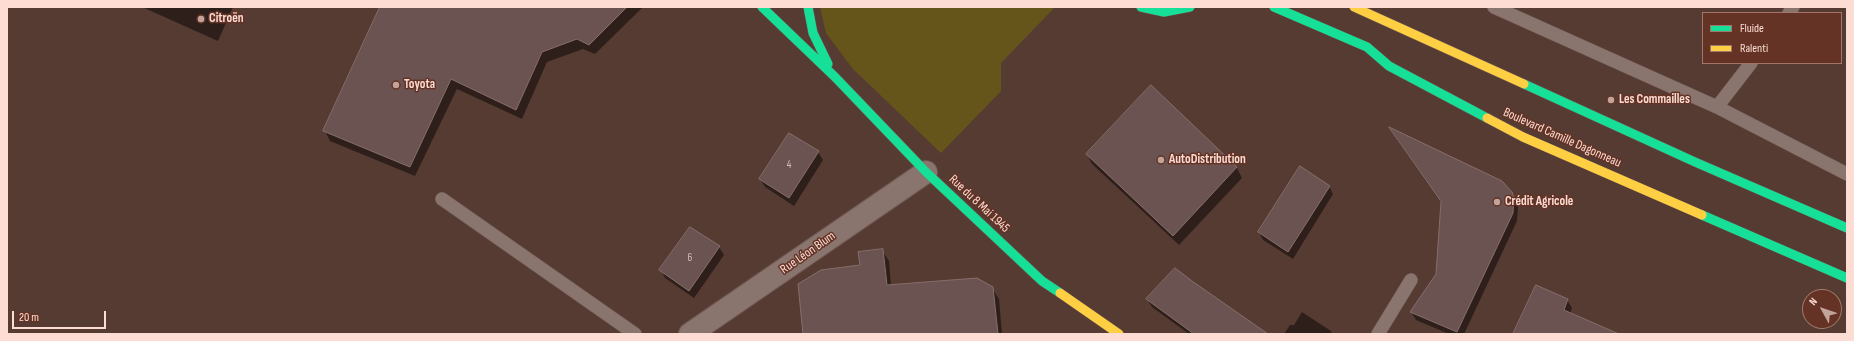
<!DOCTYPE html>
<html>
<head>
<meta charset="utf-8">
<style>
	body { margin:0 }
	#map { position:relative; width:1854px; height:341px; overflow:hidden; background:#563b33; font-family:"Sofia Sans Condensed",sans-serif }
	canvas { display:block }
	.frame { position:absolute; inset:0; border:8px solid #fcdcd3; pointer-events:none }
	.legend { position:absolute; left:1702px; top:12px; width:140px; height:52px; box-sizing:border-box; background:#643325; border:1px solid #a1776b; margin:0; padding:5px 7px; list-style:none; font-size:12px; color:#fcdcd3 }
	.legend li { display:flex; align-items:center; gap:8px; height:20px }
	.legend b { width:20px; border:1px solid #a1776b }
	.north { position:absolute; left:1802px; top:289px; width:40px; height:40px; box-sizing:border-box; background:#643325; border:1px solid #a1776b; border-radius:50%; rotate:310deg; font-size:11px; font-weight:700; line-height:16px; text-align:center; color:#fcdcd3 }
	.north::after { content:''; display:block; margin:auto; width:14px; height:18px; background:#c2a49b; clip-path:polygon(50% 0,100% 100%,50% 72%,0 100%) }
	.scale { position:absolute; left:12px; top:311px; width:94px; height:18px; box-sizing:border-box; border:2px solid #fcdcd3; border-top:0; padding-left:5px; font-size:12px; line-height:14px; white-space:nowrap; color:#fcdcd3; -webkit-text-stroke:3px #643325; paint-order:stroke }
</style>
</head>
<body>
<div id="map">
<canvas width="1854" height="341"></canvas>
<div class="frame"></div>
<ul class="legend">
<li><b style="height:5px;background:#16e098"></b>Fluide</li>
<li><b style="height:5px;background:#ffcf43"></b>Ralenti</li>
</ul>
<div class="north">N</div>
<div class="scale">20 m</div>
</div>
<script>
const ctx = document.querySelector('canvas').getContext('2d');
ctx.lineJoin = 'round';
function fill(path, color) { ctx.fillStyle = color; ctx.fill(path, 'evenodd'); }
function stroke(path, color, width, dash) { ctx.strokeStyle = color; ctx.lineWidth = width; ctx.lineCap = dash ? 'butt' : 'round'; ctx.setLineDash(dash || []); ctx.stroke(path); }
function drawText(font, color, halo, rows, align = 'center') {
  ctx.font = font + ' "Sofia Sans Condensed",sans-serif'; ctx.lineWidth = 3; ctx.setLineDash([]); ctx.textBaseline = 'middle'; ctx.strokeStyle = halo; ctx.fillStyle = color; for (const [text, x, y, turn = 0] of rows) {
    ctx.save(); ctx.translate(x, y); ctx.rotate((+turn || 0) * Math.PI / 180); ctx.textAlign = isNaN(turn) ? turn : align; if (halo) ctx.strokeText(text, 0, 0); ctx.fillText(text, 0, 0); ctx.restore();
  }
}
fill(new Path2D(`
	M820,7H1055L1001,63V91L941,153L853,69L826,33Z`), '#66551a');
fill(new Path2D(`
	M142,7H233L218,41Z
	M381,7H643L595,54L583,49L547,62L522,119L457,89L415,176L330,141L325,131Z
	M1151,86L1237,168L1242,178L1179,245L1092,164L1087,154Z
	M1394,135L1511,193L1518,207L1517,221L1464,334H1449L1416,320L1411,312L1437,274L1441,203Z
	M818,152L823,160L794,206L765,187L760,179Z
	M1329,186L1333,194L1293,259L1263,240L1259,232Z
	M690,228L719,247L724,255L694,298L665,278L661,270Z
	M882,250L889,261L891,286L992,288L999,299L1002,334H804L861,266Z
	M1147,299L1245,334H1189L1152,307Z
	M1567,300L1572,308L1570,314L1616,334H1514Z
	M1302,312L1331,331L1332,334H1284L1290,325H1294Z`), '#0007');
const building = new Path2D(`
	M380,7H627L589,45L577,39L542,52L516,110L451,79L410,167L323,131Z
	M1151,85L1237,167L1173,236L1086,154Z
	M1389,127L1502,181L1512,192L1514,198L1513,213L1457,332L1410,312L1436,274L1441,202Z
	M789,133L819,151L789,198L759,179Z
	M1300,166L1330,186L1288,252L1258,232Z
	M690,227L720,246L689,291L659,270Z
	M883,249L887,285L977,278L993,287L998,334H803L798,284L821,270L860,265L858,252Z
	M1175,268L1192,281L1268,334H1194L1146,299Z
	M1536,285L1568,299L1564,310L1619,334H1513Z`);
fill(building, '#6a5350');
stroke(building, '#866e6b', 1);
const lane = new Path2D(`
	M1494,7L1717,107L1847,174
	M1789,13L1793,7
	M1717,107L1751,63
	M442,199L635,334
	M1378,334L1411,280`);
const street = new Path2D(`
	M690,334L926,172`);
const fast = new Path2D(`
	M762,7L835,77L926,172L1042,281L1060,293
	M808,7L813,33L828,64
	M1141,7L1164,12L1190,7
	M1274,7L1367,47L1389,66L1487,118
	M1524,84L1695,162L1847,228
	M1702,215L1847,278`);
const slow = new Path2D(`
	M1354,7L1524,84
	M1487,118L1523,137L1702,215
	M1060,293L1119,334`);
stroke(lane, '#6f5851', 14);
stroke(street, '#6f5851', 24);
stroke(fast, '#6f5851', 10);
stroke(slow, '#6f5851', 10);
stroke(lane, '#8a756e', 13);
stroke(street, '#8a756e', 22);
stroke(fast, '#16e098', 9);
stroke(slow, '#ffcf43', 9);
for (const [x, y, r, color] of [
	[201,19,4,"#c2a49b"],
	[396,85,4,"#c2a49b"],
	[1611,100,4,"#c2a49b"],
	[1161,160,4,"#c2a49b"],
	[1497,202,4,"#c2a49b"]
]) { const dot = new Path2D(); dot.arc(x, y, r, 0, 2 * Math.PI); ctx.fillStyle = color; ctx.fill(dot); stroke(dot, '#643325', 1.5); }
drawText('11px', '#d8bab2', null, [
	["4",789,165],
	["6",690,258]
]);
drawText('bold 13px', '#fcdcd3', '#643325', [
	["Citroën",209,19],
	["Toyota",404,85],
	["Les Commailles",1619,100],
	["AutoDistribution",1169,160],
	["Crédit Agricole",1505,202]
], 'left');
drawText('13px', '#fcdcd3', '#643325', [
	["Boulevard Camille Dagonneau",1562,138,24],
	["Rue du 8 Mai 1945",979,204,43],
	["Rue Léon Blum",808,253,-35]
]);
</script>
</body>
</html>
